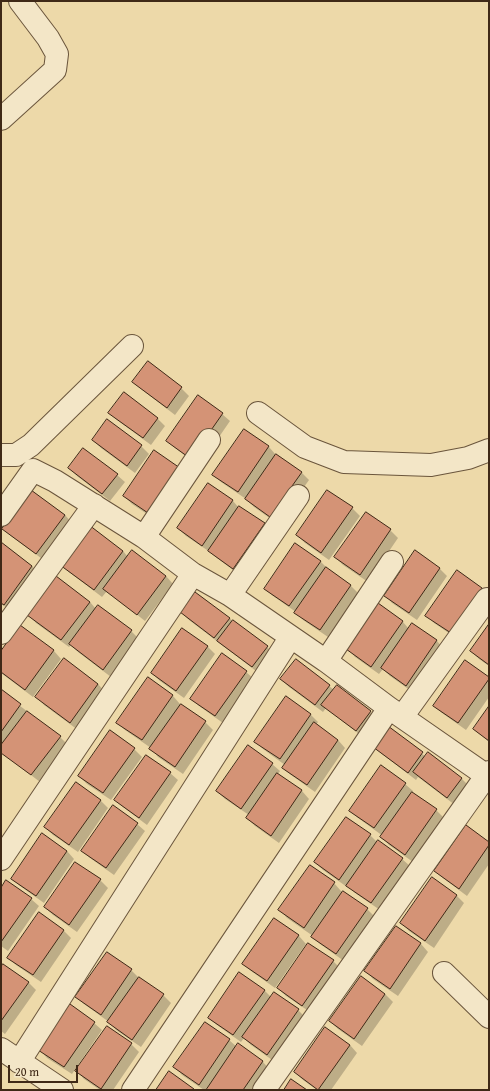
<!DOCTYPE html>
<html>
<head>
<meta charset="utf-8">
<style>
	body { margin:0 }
	#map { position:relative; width:490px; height:1091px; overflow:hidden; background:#edd9a9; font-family:"Gentium Book Plus",serif }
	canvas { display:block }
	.frame { position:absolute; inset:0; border:2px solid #3f2917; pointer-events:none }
	.scale { position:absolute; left:8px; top:1065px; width:70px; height:18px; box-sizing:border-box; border:2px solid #3f2917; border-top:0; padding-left:5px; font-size:12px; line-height:14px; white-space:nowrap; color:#3f2917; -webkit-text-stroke:3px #f3e6c7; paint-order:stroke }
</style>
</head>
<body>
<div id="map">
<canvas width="490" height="1091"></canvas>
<div class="frame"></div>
<div class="scale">20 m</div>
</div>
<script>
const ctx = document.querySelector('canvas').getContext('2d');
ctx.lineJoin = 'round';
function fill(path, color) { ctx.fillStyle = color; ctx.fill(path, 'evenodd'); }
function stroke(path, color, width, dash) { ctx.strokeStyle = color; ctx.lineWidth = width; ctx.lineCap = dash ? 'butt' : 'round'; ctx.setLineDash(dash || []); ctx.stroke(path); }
fill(new Path2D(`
	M133,382L181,388L189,396L175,415L141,389Z
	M124,393L158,419L165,426L151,445L117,420L110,413Z
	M222,414L230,421L199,466L175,448L168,441Z
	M244,430L269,447L276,455L301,472L309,480L278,524L254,507L246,499L221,482L214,475Z
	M93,440L141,446L149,454L135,473L101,448Z
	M155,452L156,520L132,504L124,496Z
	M69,468L117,475L125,482L110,501L77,476Z
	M208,484L233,501L239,508L264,524L272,532L241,576L217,558L210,552L186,536L178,528Z
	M31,491L65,515L72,523L45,561L11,536L4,529Z
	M352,508L360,516L329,560L305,543L297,535Z
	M366,513L390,530L398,538L368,582L343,565L335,557Z
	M1,544L32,566L39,574L12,611L1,604Z
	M123,551L128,557L166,576L173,584L145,621L107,591L102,597L69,572L62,565Z
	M416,551L440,569L447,576L417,620L392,603L385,595Z
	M320,561L328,569L350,585L358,593L328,637L303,620L296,612L273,596L265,589Z
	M481,588L489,596L459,640L434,623L427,615Z
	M90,602L96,609L98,607L131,631L139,639L111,677L78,652L71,645L69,647L36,623L29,615Z
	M378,605L403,622L409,629L413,624L437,641L444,649L414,693L390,676L383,669L379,674L355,657L348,649Z
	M181,612L229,618L267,647L275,655L260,674L189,620Z
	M489,626V666L479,659L471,651Z
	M20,627L54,651L61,659L33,697L1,673V653Z
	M207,646L215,654L184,698L160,681L152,673Z
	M246,672L254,679L223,723L199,706L191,699Z
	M489,678V697L466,730L442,713L434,706Z
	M281,679L329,686L334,690L370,712L378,719L364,738L326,708L323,712L289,687Z
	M98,684L105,692L78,730L44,705L37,697Z
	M1,691L60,737L68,745L40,782L1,752Z
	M173,696L180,704L205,722L213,730L183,774L158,757L151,748L125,730L118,723Z
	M286,698L311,715L318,722L316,725L338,740L345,748L315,792L291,775L283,768L285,765L263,749L256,742Z
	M489,708V742L474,729Z
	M389,728L426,757L428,753L462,779L469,786L455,805L418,777L416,780L382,754L374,746Z
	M110,732L134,749L142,757L111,800L87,784L79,776Z
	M272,764L280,771L278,774L302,791L309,799L279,843L255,826L247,818L249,815L225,799L217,791Z
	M170,773L178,780L147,825L123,807L115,800Z
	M405,784L413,791L412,793L436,810L444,818L413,862L389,845L382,837L383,836L358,818L350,811Z
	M100,800L108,808L78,852L53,835L45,827Z
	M137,824L145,831L114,875L90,858L82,851Z
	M370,835L377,842L402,859L410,866L380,910L355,893L348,886L347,887L323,870L315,862Z
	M489,843V864L467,896L443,878L435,871Z
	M67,851L74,859L44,903L20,886L12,879Z
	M432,879L457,896L464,903L434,948L409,931L402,923Z
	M100,880L108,888L77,932L53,915L45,907Z
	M334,883L341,891L367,909L375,917L344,961L320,944L313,936L287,918L280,910Z
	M1,890L31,899L39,906L8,951L1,946Z
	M274,919L299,936L306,944L275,988L251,971L243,963Z
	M396,927L421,944L428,952L398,996L373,979L366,971Z
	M63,930L71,938L41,982L16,965L9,958Z
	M333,961L341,969L310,1012L286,996L278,988Z
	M1,969L28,982L36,990L5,1034L1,1031Z
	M131,970L139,978L163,995L171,1003L141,1047L116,1030L109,1022L84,1004L76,997Z
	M361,977L385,994L393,1002L362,1046L338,1029L330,1021Z
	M264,990L271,997L298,1010L306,1018L275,1062L251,1045L244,1038L241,1042L217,1025L209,1018Z
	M94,1023L102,1030L72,1074L47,1058L40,1050Z
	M205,1023L229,1040L237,1047L238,1045L263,1062L270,1070L256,1090H204L182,1075L175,1067Z
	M107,1027L131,1044L139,1052L113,1090H100L84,1079L77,1071Z
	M350,1045L357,1053L331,1090H317L303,1080L295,1072Z`), '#0003');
const building = new Path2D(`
	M148,361L182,387L167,408L132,382Z
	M124,392L158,418L143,438L108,413Z
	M198,395L223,413L191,459L166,441Z
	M107,419L142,445L127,466L92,440Z
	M244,429L269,446L238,492L212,475Z
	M83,448L118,474L102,494L68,468Z
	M154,450L180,468L148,513L123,496Z
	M276,454L302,472L270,517L245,499Z
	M208,483L233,500L202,546L177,528Z
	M31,490L65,515L36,554L2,529Z
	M327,490L353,507L321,553L296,535Z
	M239,506L265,523L233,569L208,551Z
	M366,512L391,529L360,575L334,557Z
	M89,525L123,551L94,590L60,565Z
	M1,542L32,566L4,605L1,603Z
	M295,543L321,561L289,606L264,589Z
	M132,550L166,576L137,615L103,589Z
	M415,550L440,568L409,613L384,596Z
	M326,567L351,585L320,630L294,613Z
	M457,570L482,588L451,633L425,616Z
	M56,576L90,602L61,640L27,615Z
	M195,592L230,618L214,638L180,612Z
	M378,603L403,621L371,667L346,649Z
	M98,605L132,630L103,670L69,644Z
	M233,620L268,646L252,667L217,641Z
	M412,623L437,640L406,686L381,668Z
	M489,624V665L470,651Z
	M20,625L54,650L25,690L1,672V651Z
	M182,628L208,646L176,691L151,673Z
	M222,653L247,671L215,716L190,699Z
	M64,658L98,684L70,723L35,697Z
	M296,659L330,685L315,705L280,679Z
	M465,660L489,677V679L458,723L433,706Z
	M148,677L173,695L142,740L116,723Z
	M337,685L371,711L356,731L321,705Z
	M1,689L21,704L1,732Z
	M286,696L311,714L280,759L254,742Z
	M181,704L206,721L175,767L149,749Z
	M489,706V741L473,729Z
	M27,711L61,736L31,775L1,753V745Z
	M314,722L338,740L307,785L282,768Z
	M388,726L423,752L408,773L373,747Z
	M110,730L135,748L103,793L78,776Z
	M248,745L273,763L241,809L216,791Z
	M428,752L462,778L447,798L413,772Z
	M146,755L171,772L139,818L114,800Z
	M381,765L406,783L374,828L349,811Z
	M277,773L302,790L271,836L246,818Z
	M76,782L101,800L69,845L44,827Z
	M412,792L437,809L405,855L380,837Z
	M113,805L138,823L106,868L81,851Z
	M346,817L371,834L339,880L314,862Z
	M466,825L489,842V845L459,889L434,871Z
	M42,833L67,851L36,896L11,879Z
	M378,840L403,858L371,903L346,886Z
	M75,862L101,879L69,925L44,907Z
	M310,865L335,882L304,928L278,910Z
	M432,877L457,895L425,941L400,923Z
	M6,880L32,898L1,942V888Z
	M343,891L368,908L336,954L311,937Z
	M39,912L64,930L33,975L7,958Z
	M274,918L299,935L267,981L242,964Z
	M396,926L421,943L390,989L364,971Z
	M308,943L334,960L302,1006L277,988Z
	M107,952L132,969L101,1015L75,997Z
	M3,964L29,982L1,1021V967Z
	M239,972L265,990L233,1035L208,1018Z
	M361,976L385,994L354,1039L329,1021Z
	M139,977L164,994L132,1040L107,1022Z
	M274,992L299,1009L267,1055L242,1037Z
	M70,1004L95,1022L64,1067L38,1050Z
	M205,1022L230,1039L199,1085L173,1067Z
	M107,1026L132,1043L101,1089L75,1071Z
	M325,1027L350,1045L318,1090L294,1072Z
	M238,1043L263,1061L243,1090H208L207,1089Z
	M169,1071L194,1089L193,1090H156Z
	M291,1079L307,1090H284Z`);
fill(building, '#d49376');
stroke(building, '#3f2917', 1);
const minor = new Path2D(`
	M1,119L55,70L57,54L48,38L20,1
	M258,413L305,447L344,462L431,465L468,458L489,450
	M1,455H16L31,445L132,346
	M1,515L33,470L55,481L144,537L193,574L1,859
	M144,537L209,440
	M193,574L230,595L326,661L389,708L487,776
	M230,595L298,496
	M1,633L94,505
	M326,661L392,562
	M402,717L487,599
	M444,973L489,1017
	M1,1049L62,1090
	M19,1062L290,638
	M133,1090L389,708
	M264,1090L489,772`);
stroke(minor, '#6a553c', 24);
stroke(minor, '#f3e6c7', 22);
</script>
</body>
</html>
